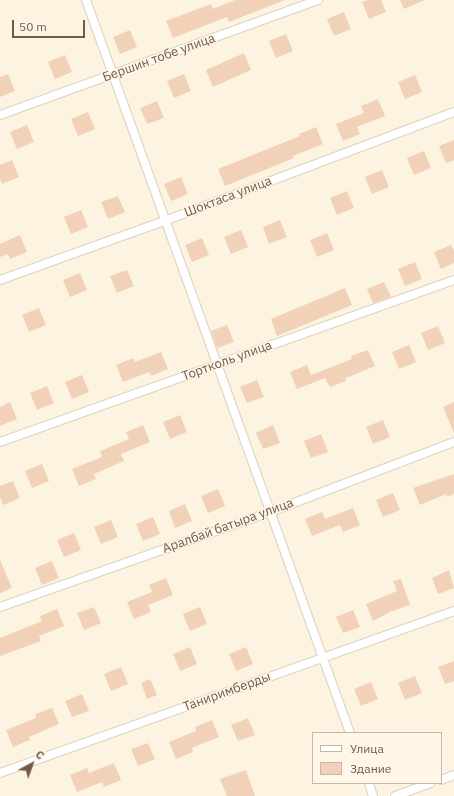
<!DOCTYPE html>
<html>
<head>
<meta charset="utf-8">
<style>
	body { margin:0 }
	#map { position:relative; width:454px; height:796px; overflow:hidden; background:#fcf3e1; font-family:"IBM Plex Sans",sans-serif }
	canvas { display:block }
	.legend { position:absolute; left:312px; top:732px; width:130px; height:52px; box-sizing:border-box; background:#fff6e7; border:1px solid #c7b7a7; margin:0; padding:5px 7px; list-style:none; font-size:12px; color:#725948 }
	.legend li { display:flex; align-items:center; gap:8px; height:20px }
	.legend b { width:20px; border:1px solid #c7b7a7 }
	.north { position:absolute; left:12px; top:744px; width:40px; height:40px; -webkit-text-stroke:3px #fff6e7; paint-order:stroke; rotate:41deg; font-size:11px; font-weight:700; line-height:16px; text-align:center; color:#725948 }
	.north::after { content:''; display:block; margin:auto; width:14px; height:18px; background:#725948; clip-path:polygon(50% 0,100% 100%,50% 72%,0 100%) }
	.scale { position:absolute; left:12px; top:20px; width:73px; height:18px; box-sizing:border-box; border:2px solid #725948; border-top:0; padding-left:5px; font-size:12px; line-height:14px; white-space:nowrap; color:#725948; -webkit-text-stroke:3px #fff6e7; paint-order:stroke }
</style>
</head>
<body>
<div id="map">
<canvas width="454" height="796"></canvas>
<ul class="legend">
<li><b style="height:5px;background:#fff"></b>Улица</li>
<li><b style="height:11px;background:#f1d2b9"></b>Здание</li>
</ul>
<div class="north">С</div>
<div class="scale">50 m</div>
</div>
<script>
const ctx = document.querySelector('canvas').getContext('2d');
ctx.lineJoin = 'round';
function fill(path, color) { ctx.fillStyle = color; ctx.fill(path, 'evenodd'); }
function stroke(path, color, width, dash) { ctx.strokeStyle = color; ctx.lineWidth = width; ctx.lineCap = dash ? 'butt' : 'round'; ctx.setLineDash(dash || []); ctx.stroke(path); }
function drawText(font, color, halo, rows, align = 'center') {
  ctx.font = font + ' "IBM Plex Sans",sans-serif'; ctx.lineWidth = 3; ctx.setLineDash([]); ctx.textBaseline = 'middle'; ctx.strokeStyle = halo; ctx.fillStyle = color; for (const [text, x, y, turn = 0] of rows) {
    ctx.save(); ctx.translate(x, y); ctx.rotate((+turn || 0) * Math.PI / 180); ctx.textAlign = isNaN(turn) ? turn : align; if (halo) ctx.strokeText(text, 0, 0); ctx.fillText(text, 0, 0); ctx.restore();
  }
}
fill(new Path2D(`
	M235,0H285L229,22L227,17L173,38L166,21L211,4L213,9Z
	M368,0H381L386,12L369,19L362,2Z
	M400,0H425L404,9Z
	M344,12L351,29L334,36L327,19Z
	M130,30L137,47L120,54L113,37Z
	M286,34L293,51L276,58L269,41Z
	M244,53L251,70L213,87L206,70Z
	M65,55L72,72L55,79L48,62Z
	M8,74L15,91L0,97V77Z
	M184,74L191,91L174,98L167,81Z
	M415,75L422,92L405,99L398,82Z
	M378,99L385,116L357,127L360,134L343,141L336,124L364,113L361,106Z
	M157,101L164,118L147,124L140,108Z
	M88,112L95,129L78,136L71,119Z
	M27,125L34,142L17,149L10,132Z
	M316,127L323,144L293,156L294,158L225,186L218,169L300,136L299,134Z
	M454,140V160L446,163L439,146Z
	M424,151L431,168L414,175L407,158Z
	M12,160L19,177L2,184L0,178V165Z
	M382,170L389,187L372,194L365,177Z
	M181,177L188,194L171,201L164,184Z
	M347,191L354,208L337,215L330,198Z
	M118,196L125,212L108,219L101,202Z
	M81,210L88,227L71,234L64,217Z
	M280,220L287,237L269,244L263,227Z
	M241,230L248,247L231,254L224,237Z
	M327,233L334,250L317,257L310,240Z
	M20,235L27,252L10,259L8,254L0,257V244Z
	M202,238L209,255L192,262L185,245Z
	M451,245L454,251V263L441,269L434,252Z
	M415,262L422,279L405,286L398,269Z
	M127,270L134,286L117,293L110,276Z
	M80,273L87,290L70,297L63,280Z
	M384,282L391,297L373,303L367,289Z
	M345,288L352,305L277,336L271,319Z
	M39,308L46,325L29,332L22,315Z
	M227,325L234,342L217,348L211,331Z
	M438,326L445,343L428,350L421,333Z
	M409,345L416,362L399,369L392,352Z
	M368,350L375,366L346,378V381L330,387L325,378L297,389L290,372L307,365L311,375L352,359L351,356Z
	M161,352L168,369L151,376L149,372L123,382L116,365L133,358L135,362Z
	M82,375L89,392L72,399L65,382Z
	M257,380L264,397L247,403L240,387Z
	M47,386L54,403L37,410L30,393Z
	M10,402L17,419L0,426V407Z
	M454,402V433L443,407Z
	M180,415L187,432L170,439L163,422Z
	M383,420L390,437L373,444L366,427Z
	M143,425L150,442L121,454L124,461L94,474L96,479L79,486L72,469L102,457L100,451L129,439L126,432Z
	M273,425L280,443L263,449L256,433Z
	M321,434L328,452L311,458L304,441Z
	M42,464L49,481L32,488L25,471Z
	M454,474V494L447,497L446,494L420,505L413,488Z
	M13,481L20,498L3,505L0,497V486Z
	M218,489L225,506L208,513L201,496Z
	M393,493L400,510L383,517L376,500Z
	M185,504L192,521L175,528L169,511Z
	M353,508L360,525L343,532L340,525L312,536L305,519L322,512L325,519Z
	M153,517L160,534L143,541L136,524Z
	M111,520L118,537L101,544L94,527Z
	M74,533L81,550L64,557L57,540Z
	M0,560L12,588L0,593Z
	M52,561L59,578L42,585L35,568Z
	M449,570L454,588L438,594L432,578Z
	M166,578L173,595L148,605L151,612L134,619L127,602L152,592L149,585Z
	M401,579L410,605L390,612L373,621L366,604L397,591L393,581Z
	M94,607L101,623L84,630L77,613Z
	M200,607L207,624L190,631L183,614Z
	M57,609L64,626L39,636L41,641L0,656V638L42,621L40,616Z
	M353,610L360,627L343,633L336,617Z
	M190,647L197,664L180,671L173,654Z
	M246,647L253,664L236,671L229,654Z
	M454,661V681L445,684L438,667Z
	M121,667L128,684L111,691L104,674Z
	M415,676L422,693L405,700L398,683Z
	M150,679L157,695L147,699L141,683Z
	M371,682L378,699L361,706L354,689Z
	M82,694L89,711L72,717L65,701Z
	M52,708L59,724L29,737L30,740L13,747L6,730L36,718L35,714Z
	M248,718L255,735L238,741L231,725Z
	M212,720L219,737L192,748L193,752L176,759L169,742L196,731L195,727Z
	M148,743L155,759L138,766L131,749Z
	M114,763L121,780L104,787L102,782L77,792L70,775L87,768L89,773Z
	M246,770L255,796H227L220,779Z`), '#f1d2b9');
const street = new Path2D(`
	M86,0L350,733
	M0,115L318,0
	M0,280L167,220L454,112
	M0,442L454,280
	M0,607L270,512L454,442
	M0,773L454,611
	M441,780L454,775
	M369,783L373,796
	M395,796L431,783`);
stroke(street, '#e0cfbd', 10);
stroke(street, '#fff', 8);
drawText('13px', '#725948', '#fff6e7', [
	["Бершин тобе улица",159,58,-20],
	["Шоктаса улица",228,197,-21],
	["Тортколь улица",227,361,-20],
	["Аралбай батыра улица",228,526,-20],
	["Таниримберды",227,692,-20]
]);
</script>
</body>
</html>
